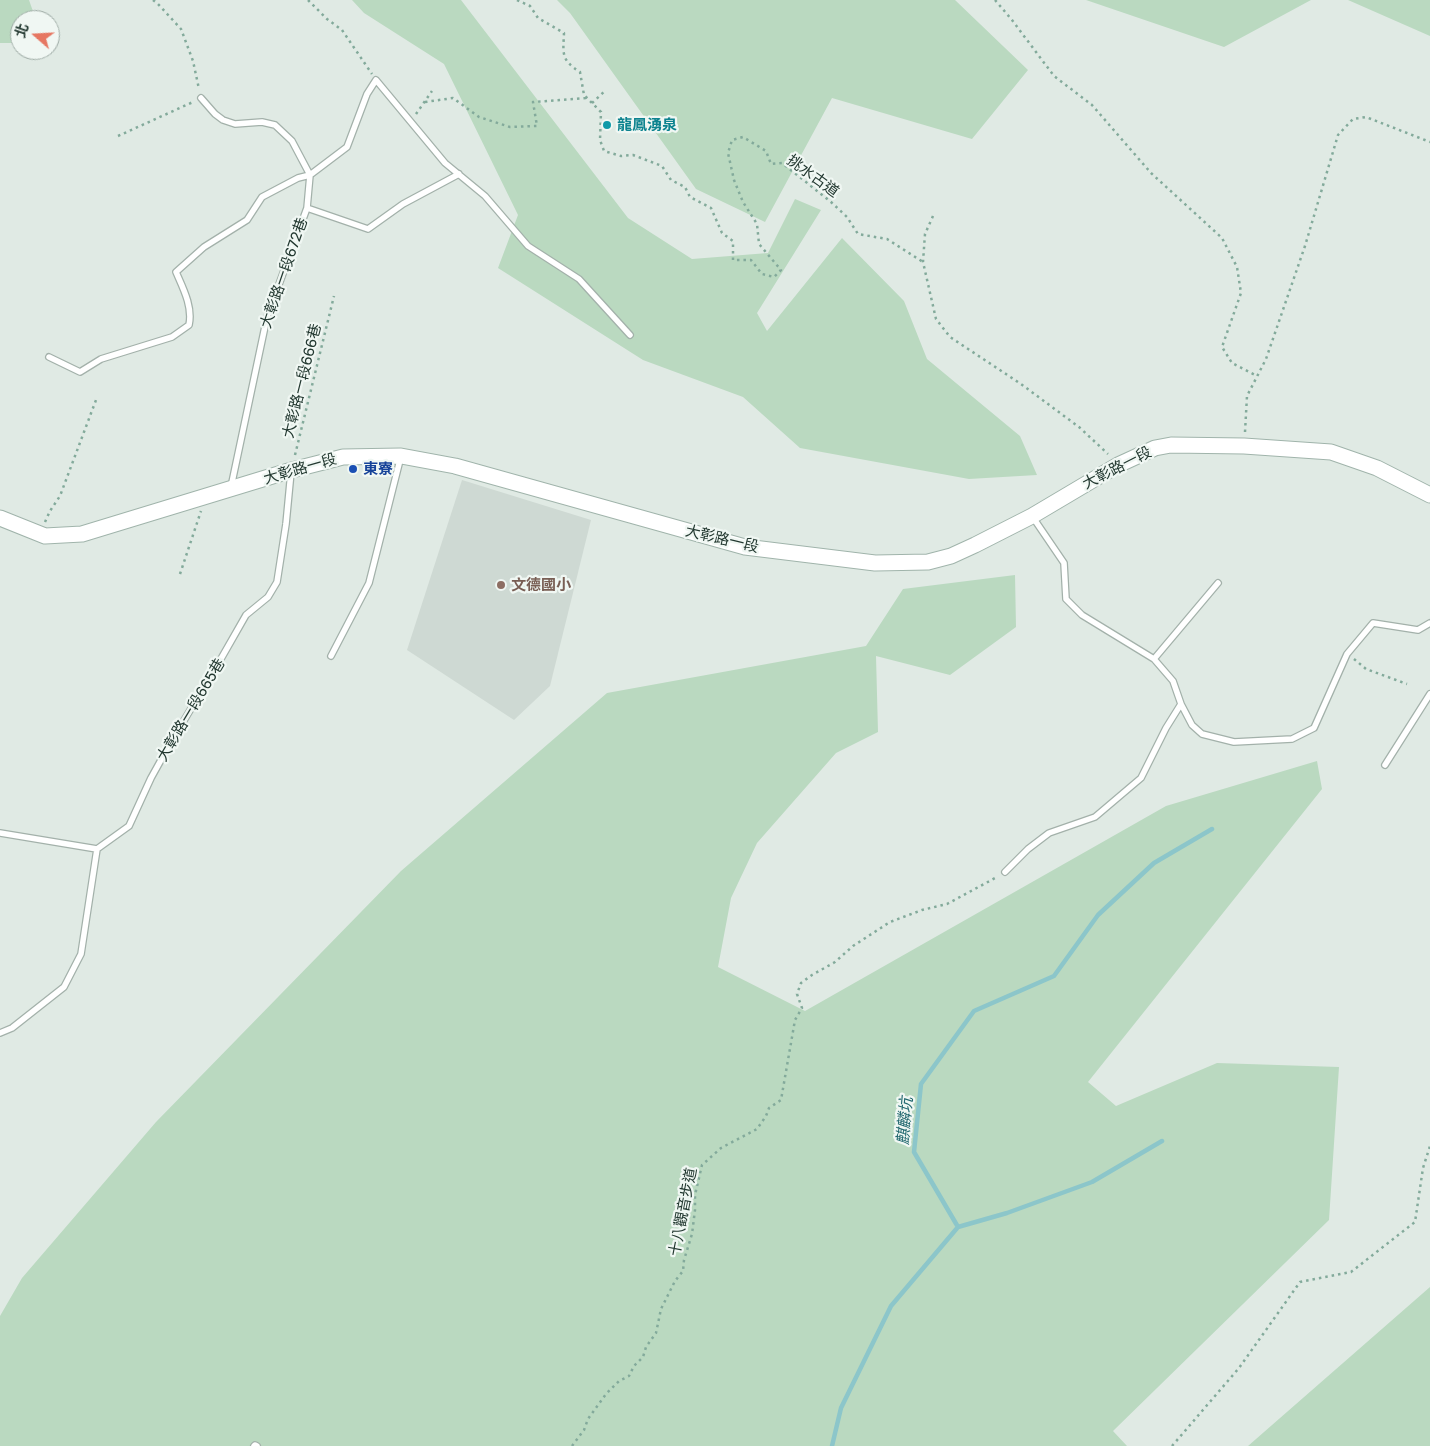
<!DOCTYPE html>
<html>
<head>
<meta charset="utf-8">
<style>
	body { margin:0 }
	#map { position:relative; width:1430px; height:1446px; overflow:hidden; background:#e0eae4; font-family:"Golos Text","Noto Sans TC",sans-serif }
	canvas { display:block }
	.north { position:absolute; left:10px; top:10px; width:50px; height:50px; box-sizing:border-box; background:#f0f7f3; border:1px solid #9eaba5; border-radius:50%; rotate:289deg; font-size:14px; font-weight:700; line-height:20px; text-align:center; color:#223830 }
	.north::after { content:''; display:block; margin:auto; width:18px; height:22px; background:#e67762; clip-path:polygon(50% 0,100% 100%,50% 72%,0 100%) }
</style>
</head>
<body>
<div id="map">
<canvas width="1430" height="1446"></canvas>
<div class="north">北</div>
</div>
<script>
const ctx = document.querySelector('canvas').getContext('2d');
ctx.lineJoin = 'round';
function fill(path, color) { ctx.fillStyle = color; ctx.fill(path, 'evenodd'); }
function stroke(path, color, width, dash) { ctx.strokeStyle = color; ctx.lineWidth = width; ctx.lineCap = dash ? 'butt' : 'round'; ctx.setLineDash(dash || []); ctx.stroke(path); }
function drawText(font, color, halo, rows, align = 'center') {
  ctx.font = font + ' "Golos Text","Noto Sans TC",sans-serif'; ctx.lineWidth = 4.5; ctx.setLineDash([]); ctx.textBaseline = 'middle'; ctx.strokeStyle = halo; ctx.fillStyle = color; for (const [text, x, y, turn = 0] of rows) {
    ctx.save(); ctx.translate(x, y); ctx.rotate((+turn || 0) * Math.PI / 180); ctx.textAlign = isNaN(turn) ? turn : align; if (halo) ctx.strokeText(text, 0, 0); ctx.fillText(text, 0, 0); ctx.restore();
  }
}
fill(new Path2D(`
	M462,480L591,520L550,686L514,720L407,650Z`), '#ced9d3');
fill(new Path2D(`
	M0,0H29L36,20H20V43H0Z
	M352,0H461L628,218L692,259L768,253L795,199L821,210L757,313L767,331L842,238L904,301L927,359L1020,436L1037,475L969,479L800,448L743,397L643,360L498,268L518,215L444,64L364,13Z
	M557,0H955L1028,70L972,139L832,98L765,222L696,189L570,13Z
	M1086,0H1311L1224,47Z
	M1348,0H1430V36Z
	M1015,575L1016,627L950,675L876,656L878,732L836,753L757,843L731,898L718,967L805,1011L1166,806L1317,761L1322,789L1088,1082L1116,1106L1217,1063L1339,1067L1329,1220L1113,1431L1127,1446H0V1316L22,1278L156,1122L401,871L607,693L866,646L903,589Z
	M1430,1287V1446H1248Z`), '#bad9c0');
stroke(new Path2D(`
	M958,1227L1007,1213L1092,1182L1162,1141
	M832,1446L841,1408L891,1306L958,1227L914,1152L921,1084L974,1011L1054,976L1098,915L1154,863L1212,829`), '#8cc6ca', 4.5);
const service = new Path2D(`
	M307,208L368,229L403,204L459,174
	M49,357L80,372L101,359L172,337L189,325C193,307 183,288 176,272L204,247L247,220L262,197L298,178L310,175L292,141L275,125L262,122L235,124L223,120L215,114L201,98
	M231,487L267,317L307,208L310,175L347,147L367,94L376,80L445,163L485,196L528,246L579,279L630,335
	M331,656L369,583L401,456
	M1154,659L1218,583
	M1181,704L1192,725L1202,734L1234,742L1292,739L1314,728L1347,654L1373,623L1418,630L1430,623
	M1385,765L1430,694
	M0,833L97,849L129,826L151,778L171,742L222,657L246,615L268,597L277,582L286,524L291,472
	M1005,872L1028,849L1049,833L1095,817L1141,778L1166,728L1181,704L1173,681L1154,659L1082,615L1066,599L1064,563L1032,516
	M0,1033L12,1028L64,987L81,954L97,849
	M254,1446L255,1445L257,1446`);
const secondary = new Path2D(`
	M0,518L45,536L82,534L292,470L343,457L401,456L455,466L745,547L875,563L928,562L951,556L975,545L1032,516L1118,465L1155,448L1171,445L1244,446L1331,452L1377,468L1430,495`);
stroke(service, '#a3b1aa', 8);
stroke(secondary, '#a0b4ab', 17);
stroke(new Path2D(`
	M153,0L158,4L181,29L193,61L199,89
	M308,0L327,19L342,30L372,74
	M517,0L530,6L538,18L564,33C563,54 561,60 580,72L584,95L601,112L600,140L604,151L621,156L633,155L662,166L671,180L685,187L690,197L711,208L722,233L733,241V260H751L762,274L774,277L781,270L759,244L757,224L743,202L734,180L728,153L732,140L743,137L766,151L771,164L782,163L831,202L847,217L858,234L887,239L923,262
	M995,0L1012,20L1054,76L1092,105L1151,173L1222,238L1237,267L1241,293L1222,347L1232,363L1257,376
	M425,102L453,98L479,117L510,127L537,126L533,102L587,98
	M592,103L606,90
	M416,114L432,91
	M118,136L193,102
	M933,216L925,234L923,262L936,319L950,337L1021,384L1079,427L1108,454
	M1245,432L1247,396L1266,359L1305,246L1338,135L1353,119L1366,117L1430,142
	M295,455L334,296
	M45,522L50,511L60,496L96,400
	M180,574L201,511
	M1354,659L1366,669L1407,684
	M572,1446L584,1430L588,1419L606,1394L619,1381L629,1376L634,1366L643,1357L646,1347L656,1333L661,1309L675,1281L683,1271L684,1260L692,1234L695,1210V1195L702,1165L721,1148L757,1129L766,1116L769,1108L781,1100L795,1020L802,1008L797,994L801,983L812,975L835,962L853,946L890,922L922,910L947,904L997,877
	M1172,1446L1239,1368L1300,1282L1351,1272L1415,1222L1423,1168L1430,1146`), '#83aa9b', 2.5, [2.5, 4]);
stroke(service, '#fff', 5.5);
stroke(secondary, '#fff', 15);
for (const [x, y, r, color] of [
	[607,125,5,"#0f9aa8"],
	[353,469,5,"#1a4fb4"],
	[501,585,5,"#8d6e63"]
]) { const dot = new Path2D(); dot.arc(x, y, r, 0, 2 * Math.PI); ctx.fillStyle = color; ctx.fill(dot); stroke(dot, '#f0f7f3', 2); }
drawText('bold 15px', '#0d838f', '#f0f7f3', [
	["龍鳳湧泉",617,125]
], 'left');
drawText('15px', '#223830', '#f0f7f3', [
	["挑水古道",813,176,36],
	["大彰路一段672巷",284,273,-71],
	["大彰路一段666巷",302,381,-76],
	["大彰路一段",1117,468,-27],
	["大彰路一段",300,469,-16],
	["大彰路一段",722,539,13],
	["大彰路一段665巷",191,710,-59],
	["十八觀音步道",683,1212,-79]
]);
drawText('bold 15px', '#164399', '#f0f7f3', [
	["東寮",363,469]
], 'left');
drawText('bold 15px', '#785e54', '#f0f7f3', [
	["文德國小",511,585]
], 'left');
drawText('italic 16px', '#22686f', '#f0f7f3', [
	["麒麟坑",905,1121,-85]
]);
</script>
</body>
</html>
